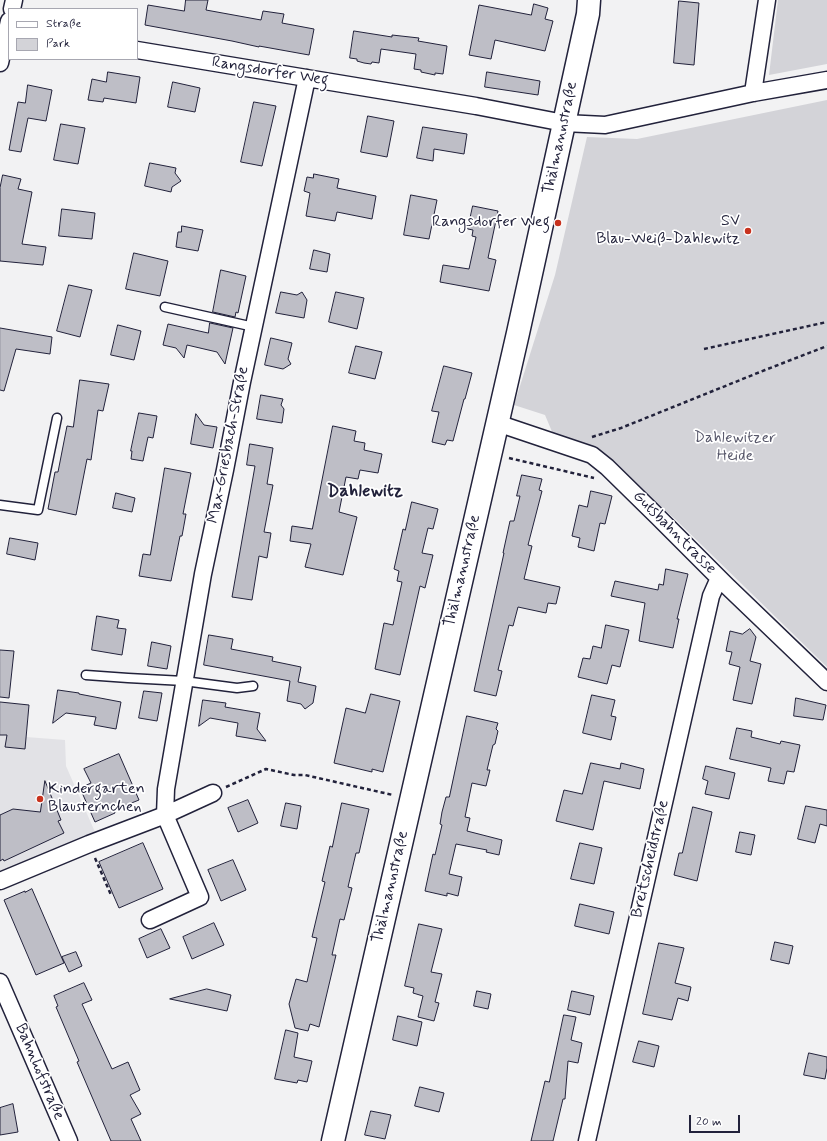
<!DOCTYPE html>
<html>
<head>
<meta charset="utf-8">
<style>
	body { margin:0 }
	#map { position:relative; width:827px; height:1141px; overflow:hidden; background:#f2f2f3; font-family:Mynerve,sans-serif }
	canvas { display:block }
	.legend { position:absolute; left:8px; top:8px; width:130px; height:52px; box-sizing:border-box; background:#fff; border:1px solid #a7a7b1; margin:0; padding:5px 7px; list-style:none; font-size:12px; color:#22223b }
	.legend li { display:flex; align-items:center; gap:8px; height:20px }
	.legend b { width:20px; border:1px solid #a7a7b1 }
	.scale { position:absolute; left:689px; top:1115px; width:51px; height:18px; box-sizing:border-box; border:2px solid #22223b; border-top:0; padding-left:5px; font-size:12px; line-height:14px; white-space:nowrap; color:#22223b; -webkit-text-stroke:3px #fff; paint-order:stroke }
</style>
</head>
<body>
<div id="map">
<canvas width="827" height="1141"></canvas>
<ul class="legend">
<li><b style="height:5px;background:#fff"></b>Straße</li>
<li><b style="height:11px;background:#d3d3d8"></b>Park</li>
</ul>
<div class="scale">20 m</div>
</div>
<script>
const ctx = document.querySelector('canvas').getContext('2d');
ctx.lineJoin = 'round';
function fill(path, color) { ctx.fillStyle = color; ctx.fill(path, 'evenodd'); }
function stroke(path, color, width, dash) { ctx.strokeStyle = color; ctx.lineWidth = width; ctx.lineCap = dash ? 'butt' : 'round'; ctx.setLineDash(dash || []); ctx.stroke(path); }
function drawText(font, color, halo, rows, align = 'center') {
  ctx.font = font + ' Mynerve,sans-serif'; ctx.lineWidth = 3.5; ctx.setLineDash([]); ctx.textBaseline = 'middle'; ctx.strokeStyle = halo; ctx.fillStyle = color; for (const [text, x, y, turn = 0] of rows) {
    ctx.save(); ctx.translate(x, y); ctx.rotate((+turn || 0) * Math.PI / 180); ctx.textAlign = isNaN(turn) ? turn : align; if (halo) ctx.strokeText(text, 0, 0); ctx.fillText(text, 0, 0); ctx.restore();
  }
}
fill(new Path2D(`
	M0,735L65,740L66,766L95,832L0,874Z`), '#e2e2e6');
fill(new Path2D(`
	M778,0H827V64L769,75Z
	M827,100V667L675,519L598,453L553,434L545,415L514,405L555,275L587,137L637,139Z`), '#d3d3d8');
const building = new Path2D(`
	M186,0H208L206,10L261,20L263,11L284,14L282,23L314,29L309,55L259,46V47L232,41L145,25L148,5L184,11Z
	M679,1L699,3L694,65L674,63Z
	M534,4L548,8L545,19L553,21L545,51L495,40L491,59L469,55L479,5L531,15Z
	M354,31L392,37V35L419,38L418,41L447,46L443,74L435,73V75L421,72V70L414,69L416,54L381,49L379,63L372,62L371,64L364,63L357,61V59L350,58Z
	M108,72L140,77L136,103L104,98L103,102L88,100L92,79L106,82Z
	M487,72L540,81L538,95L485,87Z
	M173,82L200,88L195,112L168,107Z
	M28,85L52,90L46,121L28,118L21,152L9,150L18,102L25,103Z
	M254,102L276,106L262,166L241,162Z
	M368,116L394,121L387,157L361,152Z
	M61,124L85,128L78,164L54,160Z
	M423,127L467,134L464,154L434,149L433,161L417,158Z
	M150,163L176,168L175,173L181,181L172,187L171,192L145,186Z
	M314,174L339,179L337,188L376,196L372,219L337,212L335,221L306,216L310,193L304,191L307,177L313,178Z
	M3,175L21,179L18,189L32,192L22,244L46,247L43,265L0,261V188Z
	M411,195L437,200L429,239L404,235Z
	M473,206L498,211L488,258L496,260L489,291L440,282L443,265L469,269L476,237L472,236L473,230L468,229Z
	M62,209L95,213L92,239L59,236Z
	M182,226L203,230L198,251L176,247L178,232H181Z
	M314,250L330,254L327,272L310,269Z
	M134,253L168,261L160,296L126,289Z
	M221,270L246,276L238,313L236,312L235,317L213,312Z
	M69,285L92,290L80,337L57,331Z
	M281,292L297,295L302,292L307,300L304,318L276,313Z
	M336,292L364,298L357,329L329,322Z
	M210,323L233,328L225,364L217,352L187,345L184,358L176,348L163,345L168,324L208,333Z
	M118,325L141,331L134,360L111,355Z
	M0,328L52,337L50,354L16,349L4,391L0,390Z
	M271,338L292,343L288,359L291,364L283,369L265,365Z
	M356,346L382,352L375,379L349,373Z
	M444,366L472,373L465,399H464L453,441L447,440L445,445L432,442L439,412L432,411Z
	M80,380L109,384L103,411L98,410L91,460L87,459L76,515L48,509L55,472H58L67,426L73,427Z
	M261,395L283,399L281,405L284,409L282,423L257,419Z
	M139,413L157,416L153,438L148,437L143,461L131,459L132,451H131Z
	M196,414L204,425L217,427L213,448L191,444Z
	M333,426L356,431L354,441L365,443L364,450L382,454L378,473L360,470L358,479L346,477L339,512L357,517L343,575L305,567L311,544L290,541L292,526L312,529Z
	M250,444L273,448L267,484L273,485L264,532L271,533L267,558L259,556L252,600L232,597L255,466L247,465Z
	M165,468L191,473L183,514H186L182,536H180L171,581L139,576L143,554L150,555Z
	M522,475L542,479L539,490L542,491L528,545L532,546L524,579L560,587L556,604L548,603L546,613L518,607L513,626L509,625L498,670L502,671L496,696L474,691L504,553H503L510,521H514L520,496H517Z
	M591,491L612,496L605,524L600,523L594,551L578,547L580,538L572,536L579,505L587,507Z
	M116,493L135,498L132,512L113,508Z
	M412,502L438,509L433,529L428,528L422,553L433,555L425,588L420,586L400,675L375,669L384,623L393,625L402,582L397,581L399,571L394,569L403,529L405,530Z
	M10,538L38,543L35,560L7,554Z
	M666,569L688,574L677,619H679L673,648L639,641L645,603L611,596L615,581L658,590L659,584L663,585Z
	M97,616L119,620L117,628L126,629L122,655L92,650Z
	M606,625L629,630L620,667L612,665L607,684L578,677L583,658L590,659L593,646L601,648Z
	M750,629L756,637L750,661L761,664L752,704L733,700L740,667L729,664L732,652L726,651L730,631L742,634Z
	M209,635L233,639L231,649L273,657L272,661L301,667L298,682L316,686L313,703L305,709L301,704L287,701L290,681L204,665Z
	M152,642L171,646L167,669L148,666Z
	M0,650L14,651L9,698L0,697Z
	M58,690L79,693V694L121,702L116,729L94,725L96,717L66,713L53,723Z
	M144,691L162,693L157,721L139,718Z
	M371,694L400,701L383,772L372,769V772L334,763L346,708L365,713Z
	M592,695L615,700L611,716L616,717L611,740L583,733Z
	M796,698L826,705L823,720L794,716Z
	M203,700L226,703L225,707L260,713L257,729L266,741L236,736L238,723L210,718L199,726Z
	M0,702L29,705L25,749L5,747L7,735H0Z
	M467,716L498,723L496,729L498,731L495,744L493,745L487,770H490L486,786L472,783L465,817L470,818L467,831L502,840L499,855L486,852L487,850L456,844L449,874L462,877L458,896L447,893V896L425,891L433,854L435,855L442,825L440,824L442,812L446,797H449Z
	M737,728L752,731L751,737L780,744L781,741L800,745L794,772L787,771L784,784L768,781L771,768L730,759Z
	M119,754L139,800L114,810L115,813L95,822L80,788L91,783L84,769Z
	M591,763L620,769L621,763L644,769L640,789L604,781L593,830L556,821L564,790L582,794Z
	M706,766L735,773L729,799L705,794L708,781L703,779Z
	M45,781L61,820L58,821L64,833L4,861L3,859L0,861V815L13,809L40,812Z
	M248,800L258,823L238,832L228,808Z
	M286,803L301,806L297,829L281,826Z
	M342,803L369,809L359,853H356L348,887L352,888L344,920L340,919L332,955H336L319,1027L310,1024L308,1031L295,1028L289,1004L296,979L307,982L317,938L312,937L325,882L322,881L330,846L332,847Z
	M806,806L827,810V826L820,824L815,843L798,839Z
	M693,807L712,812L697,881L674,875L679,853H682Z
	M740,832L755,835L751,855L736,852Z
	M143,843L163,889L119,908L99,862Z
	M580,843L602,848L594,884L571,879Z
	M233,860L246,890L221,901L208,870Z
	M32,889L64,963L36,975L4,900L25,891V892Z
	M580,904L614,912L609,934L575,926Z
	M214,923L224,945L192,959L183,937Z
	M419,924L442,929L431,972L442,974L435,1002L439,1003L434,1021L418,1017L423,996L413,993L414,988L405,986Z
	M161,929L170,948L147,958L139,939Z
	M775,942L793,946L789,964L771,960Z
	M659,943L684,948L675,983L691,987L688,1001L678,998L672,1020L643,1014Z
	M76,952L82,966L69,972L62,957Z
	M84,983L92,1000L82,1004L112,1069L128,1062L140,1090L130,1095L141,1114L131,1119L141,1141H111L77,1062L79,1061L56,1007L58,1006L54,996Z
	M207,989L231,995L227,1011L170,999Z
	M477,991L491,994L488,1009L474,1006Z
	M572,991L594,996L590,1015L568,1010Z
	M564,1015L576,1017L571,1040L582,1043L578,1063L568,1061L565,1099H563L553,1141H531L545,1081L549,1082Z
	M398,1016L422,1022L417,1046L393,1040Z
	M286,1030L298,1033L294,1057L312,1061L307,1082L298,1080L297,1083L275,1079Z
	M639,1041L659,1046L654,1067L633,1062Z
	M809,1053L827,1057V1068L825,1079L804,1075Z
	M420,1087L444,1093L439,1112L415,1106Z
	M13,1104L18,1132L0,1135V1108Z
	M371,1111L391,1115L385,1139L365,1135Z`);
fill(building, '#bebec6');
stroke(building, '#22223b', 1);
const lane = new Path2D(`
	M165,307L254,327
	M0,505L38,510L57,418
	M86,675L128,678L184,681L237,688L253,686`);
const street = new Path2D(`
	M12,9L14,0
	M137,50L476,106L564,123L605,125L753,93L827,80
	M0,63L9,21
	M753,93L767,0
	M497,423L592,455L607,467L658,517L727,586L827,682
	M0,881L89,844L165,815L213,793
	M150,920L200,897L165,815L166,789L203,574L225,470L242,382L307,78
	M0,982L69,1141
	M587,1141L711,596L719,578`);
const secondary = new Path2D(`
	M333,1141L518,333L588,14L589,0`);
stroke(lane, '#22223b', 11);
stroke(street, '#22223b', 19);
stroke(secondary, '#22223b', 25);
stroke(new Path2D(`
	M704,349L827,322
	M592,437L621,428L765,370L827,346
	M509,458L594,478
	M226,787L266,769L294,775H305L393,795
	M95,858L111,895`), '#22223b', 2.5, [4, 3]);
stroke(lane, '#fff', 8);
stroke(street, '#fff', 16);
stroke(secondary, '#fff', 22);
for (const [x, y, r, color] of [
	[558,223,4,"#c8321e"],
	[748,231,4,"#c8321e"],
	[40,799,4,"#c8321e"]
]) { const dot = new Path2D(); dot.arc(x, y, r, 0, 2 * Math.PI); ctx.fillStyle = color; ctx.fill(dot); stroke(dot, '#fff', 1.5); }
drawText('16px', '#22223b', '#fff', [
	["Rangsdorfer Weg",270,72,9],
	["Thälmannstraße",561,138,-78],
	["Max-Griesbach-Straße",229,445,-79],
	["Gutsbahntrasse",674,533,45],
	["Thälmannstraße",463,571,-77],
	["Breitscheidstraße",651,859,-77],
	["Thälmannstraße",391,887,-77],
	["Bahnhofstraße",39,1072,67]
]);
drawText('16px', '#22223b', '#fff', [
	["SV",740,222],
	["Blau-Weiß-Dahlewitz",740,240],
	["Rangsdorfer Weg",550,223],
	["Kindergarten",48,790,"left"],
	["Blausternchen",48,808,"left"]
], 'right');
drawText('16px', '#57576a', '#fff', [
	["Dahlewitzer",735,439],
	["Heide",735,457]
]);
drawText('bold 18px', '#22223b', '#fff', [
	["Dahlewitz",365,492]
]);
</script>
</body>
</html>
